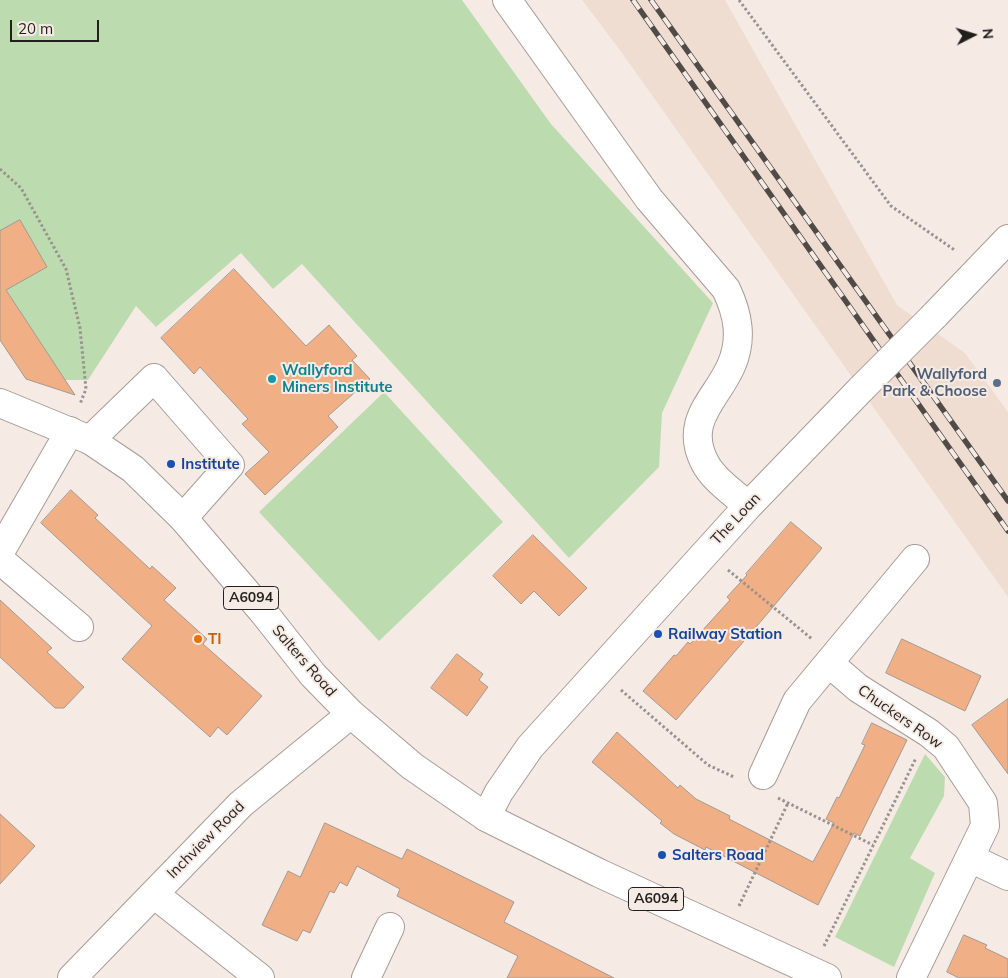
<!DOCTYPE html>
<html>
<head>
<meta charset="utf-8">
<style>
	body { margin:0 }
	#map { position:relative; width:1008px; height:978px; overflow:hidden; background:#f6ebe4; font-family:Mulish,sans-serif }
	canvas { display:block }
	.north { position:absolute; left:948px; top:10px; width:50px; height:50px; -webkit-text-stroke:4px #f6ebe4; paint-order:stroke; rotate:85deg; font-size:14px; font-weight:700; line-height:20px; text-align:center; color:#221f1c }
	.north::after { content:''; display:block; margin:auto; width:18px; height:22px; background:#221f1c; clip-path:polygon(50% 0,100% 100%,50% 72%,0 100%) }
	.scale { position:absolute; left:10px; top:20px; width:89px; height:22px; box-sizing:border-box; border:2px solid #221f1c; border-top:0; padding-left:6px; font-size:15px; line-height:18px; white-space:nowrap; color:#221f1c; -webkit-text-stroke:4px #f6ebe4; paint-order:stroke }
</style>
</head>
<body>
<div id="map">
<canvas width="1008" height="978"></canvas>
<div class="north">N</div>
<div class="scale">20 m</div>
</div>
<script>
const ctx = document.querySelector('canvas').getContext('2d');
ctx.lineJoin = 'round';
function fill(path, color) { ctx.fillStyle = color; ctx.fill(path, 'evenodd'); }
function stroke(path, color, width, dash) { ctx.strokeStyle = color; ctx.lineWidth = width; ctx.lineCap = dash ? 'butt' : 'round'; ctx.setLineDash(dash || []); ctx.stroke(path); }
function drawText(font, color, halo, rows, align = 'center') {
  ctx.font = font + ' Mulish,sans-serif'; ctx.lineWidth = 4; ctx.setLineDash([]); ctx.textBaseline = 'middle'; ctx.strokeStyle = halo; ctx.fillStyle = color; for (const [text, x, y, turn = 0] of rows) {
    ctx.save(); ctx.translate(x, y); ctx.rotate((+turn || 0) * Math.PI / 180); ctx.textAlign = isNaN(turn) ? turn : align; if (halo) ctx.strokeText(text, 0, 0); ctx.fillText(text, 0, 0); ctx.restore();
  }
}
fill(new Path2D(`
	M582,0H725L897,305L965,353L1008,412V597L622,53Z`), '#efddd2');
fill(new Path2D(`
	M0,0H462L551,124L713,303L662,413L659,467L569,558L302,264L273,289L241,253L156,327L136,306L88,380H65L0,281Z
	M384,392L503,522L379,641L259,512Z
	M925,754L945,777L944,796L910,858L935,873L894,967L835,937Z`), '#bcdcb0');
const building = new Path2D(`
	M20,220L47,267L6,290L75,395L26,379L0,340V231Z
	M234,269L306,346L329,325L357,356L352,360L370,379L328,416L338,427L265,495L245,474L269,452L242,424L248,419L200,367L194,374L161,338Z
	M71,490L98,515L95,518L121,542L150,569L152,566L176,588L164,600L207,639L203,644L262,696L227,735L218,727L210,737L122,659L152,626L41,523Z
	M791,522L822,548L768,613L676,720L643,691L674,655L676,656L688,642L690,644L730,600L727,597L747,575L746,574Z
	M533,535L587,588L559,616L534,591L521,604L493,576Z
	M0,600L52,648L47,652L84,687L64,708H55L0,657Z
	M902,639L981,676L965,711L886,673Z
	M457,654L483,674L479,680L488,687L467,716L431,688Z
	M1008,699V774L972,725Z
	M872,723L907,740L860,836L854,833L818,905L706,847L705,850L674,834L660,823L662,821L592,762L617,732L678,788L680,785L696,799L730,816L729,819L813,862L834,823L826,819L837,797L839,798L865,745L862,744Z
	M0,814L35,846L0,884Z
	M325,823L402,859L407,849L514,902L504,922L614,978H507L518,956L397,896L400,889L357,866L347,886L340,882L334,893L330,891L310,933L303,930L297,941L262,925L288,871L300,877Z
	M964,935L987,945L985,948L1008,959V978H959L947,972Z`);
fill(building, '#f1af85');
stroke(building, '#a29993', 1);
const minor = new Path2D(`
	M507,0L649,199L726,289C738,314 743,339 731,366C716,400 683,421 705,463C714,480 734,493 748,506
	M934,316L1008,239
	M90,440L154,378L230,465L183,518
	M0,552L70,431
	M0,560L79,627
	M829,663L858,688L929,733L946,747L983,803L985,826L911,978
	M763,775L797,701L915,559
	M486,817L499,792L530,747L748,506L862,388
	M970,858L1008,876
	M154,894L260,978
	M72,978L241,804L351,714
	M366,978L390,927`);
const major = new Path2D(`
	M0,403L90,440L133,469L183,518L264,613L313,675L351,714L412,766L438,784L486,817L512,830L599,873L827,978`);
stroke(minor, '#a69c96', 30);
stroke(major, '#a69c96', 30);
stroke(new Path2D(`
	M739,0L891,206L956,251
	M0,169L21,188L66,269L80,328L86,389L80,404
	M728,570L812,639
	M621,690L708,765L734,777
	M778,798L873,845
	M739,906L788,803
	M824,946L916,758`), '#9a928d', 3, [2.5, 2.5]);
stroke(minor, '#fff', 28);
stroke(major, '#fff', 28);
const rail = new Path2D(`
	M633,0L1008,531
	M651,0L1008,501`);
stroke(rail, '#504b47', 5.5);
stroke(rail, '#f6ebe4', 4, [11]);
const minorBridge = new Path2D(`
	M862,388L934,316`);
stroke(minorBridge, '#a69c96', 30, []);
stroke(minorBridge, '#fff', 28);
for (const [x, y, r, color] of [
	[272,379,5,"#0f9aa8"],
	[997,383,5,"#5c6f8a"],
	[171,464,5,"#1a4fb4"],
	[658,634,5,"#1a4fb4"],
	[198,639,5,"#e8710a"],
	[662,855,5,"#1a4fb4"]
]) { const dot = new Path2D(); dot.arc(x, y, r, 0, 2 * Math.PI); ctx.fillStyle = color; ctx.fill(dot); stroke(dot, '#f6ebe4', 2); }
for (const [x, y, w] of [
	[251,598,55],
	[656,899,55]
]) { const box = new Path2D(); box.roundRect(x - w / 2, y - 11.5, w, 23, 4); ctx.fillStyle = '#f6ebe4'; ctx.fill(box); stroke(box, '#221f1c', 1); }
drawText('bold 14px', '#221f1c', null, [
	["A6094",251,598],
	["A6094",656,899]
]);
drawText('bold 15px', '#0d838f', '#f6ebe4', [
	["Wallyford",282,370],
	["Miners Institute",282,387]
], 'left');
drawText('bold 15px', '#4e5e75', '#f6ebe4', [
	["Wallyford",987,374],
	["Park & Choose",987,391]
], 'right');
drawText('bold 15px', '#164399', '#f6ebe4', [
	["Institute",181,464],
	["Railway Station",668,634],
	["Salters Road",672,855]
], 'left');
drawText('15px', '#221f1c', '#f6ebe4', [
	["The Loan",736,519,-47],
	["Salters Road",304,661,49],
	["Chuckers Row",900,717,35],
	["Inchview Road",206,840,-45]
]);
drawText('bold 15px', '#c56008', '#f6ebe4', [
	["TI",208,639]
], 'left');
</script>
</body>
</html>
